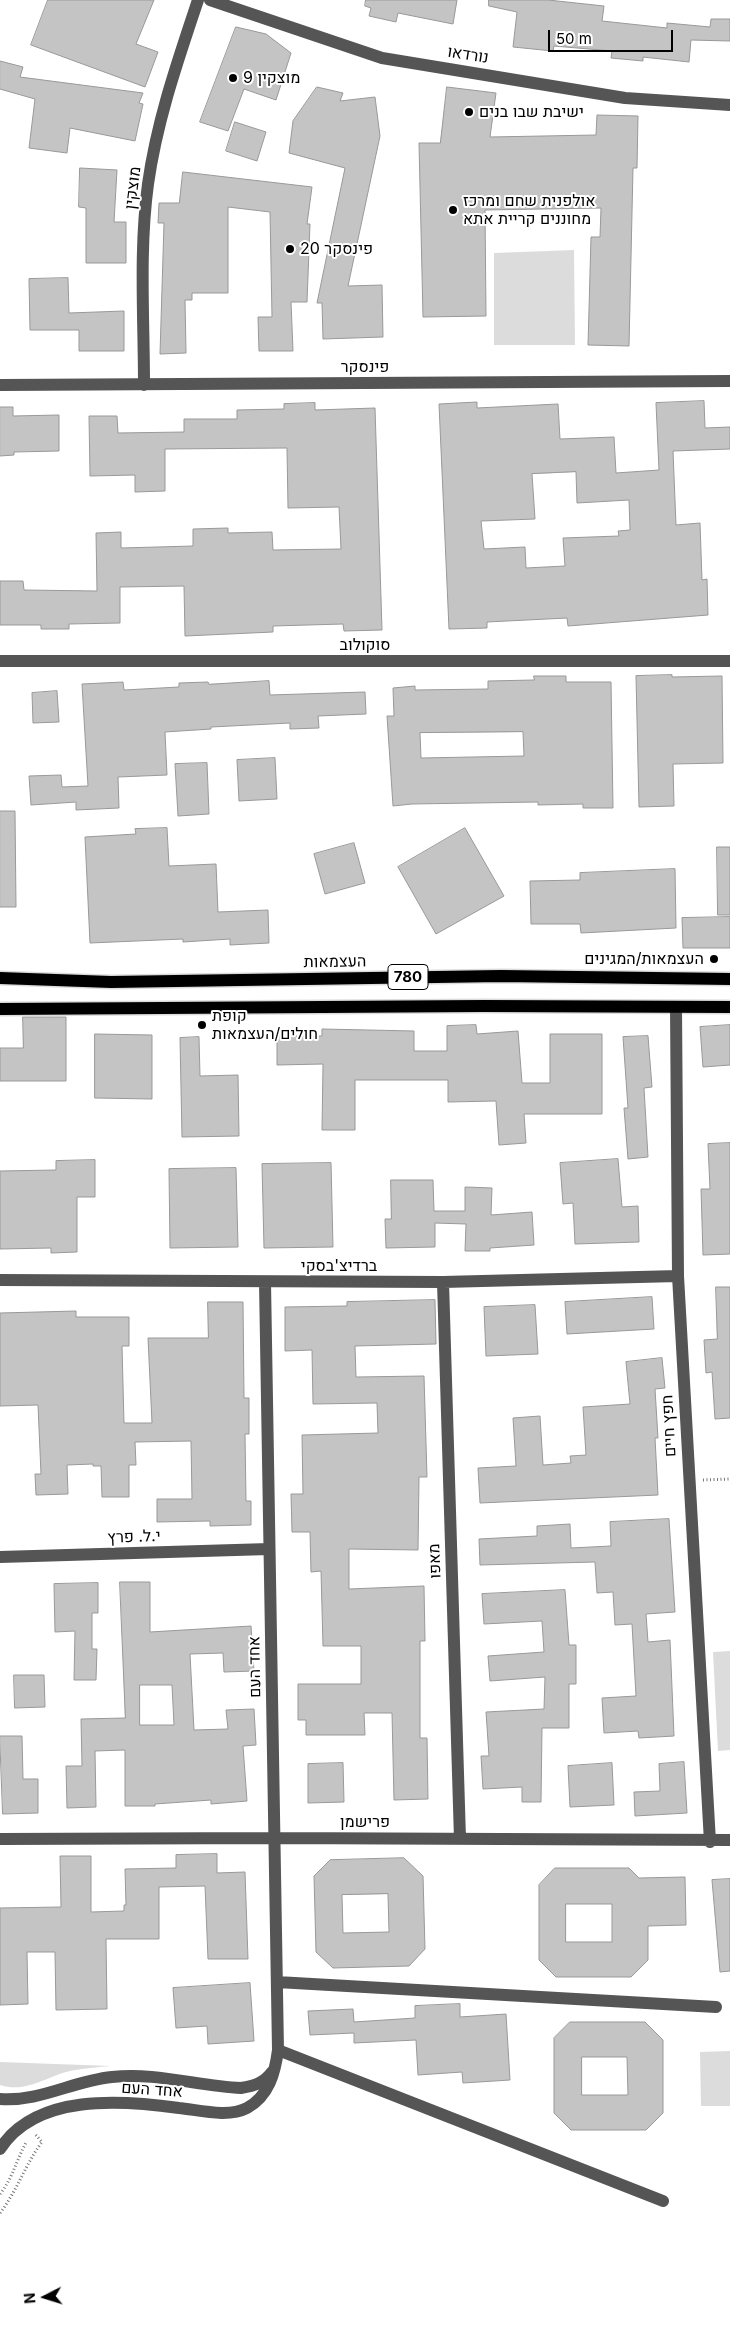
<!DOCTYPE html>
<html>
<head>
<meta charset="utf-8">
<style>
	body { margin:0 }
	#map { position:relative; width:730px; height:2342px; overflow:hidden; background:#fff; font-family:Inter,sans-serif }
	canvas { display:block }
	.north { position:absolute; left:20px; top:2272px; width:50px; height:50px; -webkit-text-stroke:4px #fff; paint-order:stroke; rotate:265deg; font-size:14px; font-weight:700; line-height:20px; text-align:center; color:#000 }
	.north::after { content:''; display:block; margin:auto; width:18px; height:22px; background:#000; clip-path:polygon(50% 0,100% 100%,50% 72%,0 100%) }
	.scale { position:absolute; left:548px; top:30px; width:125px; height:22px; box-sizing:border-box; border:2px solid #000; border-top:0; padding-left:6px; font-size:15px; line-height:18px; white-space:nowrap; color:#000; -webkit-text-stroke:4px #fff; paint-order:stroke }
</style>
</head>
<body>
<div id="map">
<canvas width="730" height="2342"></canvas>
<div class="north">N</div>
<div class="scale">50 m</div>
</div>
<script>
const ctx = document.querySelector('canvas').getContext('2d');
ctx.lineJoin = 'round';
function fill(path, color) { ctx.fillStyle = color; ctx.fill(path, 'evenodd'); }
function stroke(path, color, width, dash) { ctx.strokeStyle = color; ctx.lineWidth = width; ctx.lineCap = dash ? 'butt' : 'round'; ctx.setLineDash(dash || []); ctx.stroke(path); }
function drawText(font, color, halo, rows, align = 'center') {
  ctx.font = font + ' Inter,Heebo,sans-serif'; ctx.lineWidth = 4; ctx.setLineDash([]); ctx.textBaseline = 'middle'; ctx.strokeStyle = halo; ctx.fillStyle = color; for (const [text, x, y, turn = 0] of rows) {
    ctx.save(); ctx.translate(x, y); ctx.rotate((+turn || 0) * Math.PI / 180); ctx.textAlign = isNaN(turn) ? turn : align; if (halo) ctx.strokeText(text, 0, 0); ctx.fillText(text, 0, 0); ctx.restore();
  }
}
fill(new Path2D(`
	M574,250L575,345H494V253Z
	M730,1651V1750L718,1751L713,1652Z
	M730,2051V2106H701L700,2052Z
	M0,2062L111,2066C99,2067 87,2068 75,2070C49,2074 28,2094 0,2085Z`), '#dcdcdc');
const building = new Path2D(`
	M48,0H154L136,44L158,52L145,87L31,45Z
	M366,0H457L453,24L398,13L396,22L369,16L371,8L365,6Z
	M489,0H548L604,6L602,21L667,28V23L710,27L711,19H730V41L691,40L689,62L643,57V61L611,58L612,51L554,46L553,51L513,47L517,12L489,6Z
	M236,27L266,34L291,53L276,100L244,89L228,131L200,122Z
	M0,61L23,67L20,77L143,93L139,103L143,104L135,141L70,128L67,153L29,148L35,99L0,89Z
	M317,87L343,93L340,101L375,97L380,136L348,286L382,285L383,337L323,339L322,303H317L345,168L289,153L293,121Z
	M447,87L496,93L490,137L596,135L597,115L638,116L637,168H633L629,346L588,345L591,237H600L601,208L485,210L486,316L423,317L419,143H440Z
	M235,122L266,132L257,161L226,151Z
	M80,168L117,170L114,222H126V263H86V208L79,207Z
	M183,172L312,187L307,224H310L307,302H291L293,351H259L258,317H272L270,212L228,207V293H192V300H185L186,353L160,354L164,223H158L159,203H179Z
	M68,278L69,313L124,311V351H79V330H30L29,279Z
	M704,401L705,428L730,427V449L673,451L676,525L700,523L702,580L707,579L708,615L568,626L567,618L487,622V628L449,629L439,404L477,402V408L558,404L560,439L614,437L616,473L659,470L656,403ZM576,472L577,503L629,500L630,530L618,531L619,536L563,538L565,566L526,568L525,547L484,549L481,521L535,519L532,474Z
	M315,403V410L375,408L382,630L344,631L343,624L273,626V632L185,636L184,586L120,587V623L69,624V629H41V625H0V581H23L24,590L97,591L96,533L121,532V548L193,546V529L228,528V533L272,532L273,550L341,549L339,507L288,508L287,448L165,449V491L135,492V475L90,476L89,416H117L118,433L184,432V419H237V410L284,409V404Z
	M0,407H13V416L59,415V451L14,452V455L0,456Z
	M672,675V677L722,676L723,763L673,764L674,806L639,807L636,676Z
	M534,676H566V682H611L613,808H583V804L538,805V802L412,804L393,806L387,716H394L393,688L415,686V690L488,689V681L534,680ZM523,732L524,756L421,758L420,733Z
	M269,681L270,695L365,692L366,714L318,716L319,728L290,729V723L211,727V729L165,732L167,775L118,777L119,808L76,810V802L31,805L29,776L61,775L62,787L88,786L82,684L123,682L124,690L179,687V683L208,682L209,684Z
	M57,691L59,722L33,723L32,693Z
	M275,758L277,799L239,801L237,760Z
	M207,763L209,814L178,816L175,764Z
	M0,811H15L16,907H0Z
	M167,828L169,866L216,864L218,912L268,910L269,943L230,945V939L183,942V939L90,943L85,837L136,834L135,829Z
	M465,828L504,896L436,934L398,867Z
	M354,843L365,883L325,894L314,854Z
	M717,847H730V915H718Z
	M675,869L676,928L581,933L580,924H531L530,881L580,880V873Z
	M730,917V948H683L682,918Z
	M23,1017H66V1081H0V1048H23Z
	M476,1025L477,1034L518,1031L522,1083H550V1034H602V1114H524L526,1143L499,1145L496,1101L448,1102V1080H355V1130H322L323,1064L277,1065V1036H322V1029L414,1031V1051H447V1026Z
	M730,1025V1065L703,1067L700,1027Z
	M95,1034L152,1035V1099L95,1098Z
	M648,1036L652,1087L644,1088L648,1157L628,1159L624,1108H628L623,1037Z
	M199,1037L200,1076L238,1075L239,1136L182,1137L180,1038Z
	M730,1143V1254L703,1255L701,1189H710L708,1144Z
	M618,1159L622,1207L638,1206L639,1242L575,1244L573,1203L563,1204L560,1163Z
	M95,1160V1197H77V1252L51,1253V1248L0,1249V1171L56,1170V1161Z
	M331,1163L333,1247L264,1248L262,1164Z
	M236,1168L238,1247L170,1248L169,1169Z
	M391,1180H433L434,1211H465V1187L492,1188L491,1215L532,1212L534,1245L490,1248V1251H465L466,1224L435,1223V1247L386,1248L385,1219H391Z
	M716,1287H730V1418L715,1419L712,1372L706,1373L704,1340L717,1339Z
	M652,1297L654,1329L567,1334L565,1302Z
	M435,1300L436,1344L355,1346L356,1377L424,1376L427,1477H419L418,1550L349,1549V1589L424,1586L425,1641H420V1738H427L428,1799L394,1800L392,1713H364L365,1735H306V1720H298V1684H361V1646H323L321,1571L311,1572L310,1532H292L291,1494H303L302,1435L378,1433L377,1403L313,1404L312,1350L285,1351V1307L347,1306V1302Z
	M208,1302H243L244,1398H249V1434H245L246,1501H251V1525L210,1526V1521L157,1522V1499H192L191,1441L135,1442L136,1465H129V1497H102L101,1466H93V1464L67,1465L68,1494L36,1495L35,1474H41L38,1405L0,1406V1313L76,1311V1317H129V1346H122L124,1423H152L148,1338H208Z
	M535,1305L538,1354L486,1356L484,1307Z
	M662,1358L665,1388L655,1389L658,1438H655L658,1495L480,1503L478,1468L516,1466L513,1418L540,1416L543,1465L571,1463L570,1456L586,1455L583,1407L630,1404L626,1362Z
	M669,1519L675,1612L646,1614L648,1642L670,1640L674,1736L639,1738L638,1731L604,1733L602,1698L636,1696L632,1624L615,1625L613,1592L597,1593L595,1562L480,1565L479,1539L537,1536V1526L570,1524L571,1548L611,1546L610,1522Z
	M120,1582H150V1632L251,1626L254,1671L224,1672L223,1653L190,1654L194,1730L228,1729L226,1710L254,1709L256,1745L243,1746L247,1801L211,1804V1800L155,1804V1806H125V1750L95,1751L96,1807L67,1808L66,1766H82L81,1719L125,1718ZM140,1685H172L174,1725H140Z
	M98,1583V1613H92V1649H97L96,1680H74L75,1631L55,1632L54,1584Z
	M565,1590L569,1645H576V1684H569V1728H542L541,1802H522V1787L483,1789L481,1756H489L486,1712L544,1709L545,1677L490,1681L488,1656L544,1652L542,1621L484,1624L482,1594Z
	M14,1675H44L45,1707L15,1708Z
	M0,1736H22L23,1779H38V1813L3,1814Z
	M684,1762L687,1813L635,1816L634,1792L660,1791L659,1764Z
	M343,1763L344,1802L308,1803V1764Z
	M612,1763L614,1805L570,1807L568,1766Z
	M217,1854V1873L245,1872L248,1959H208L205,1886L159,1887V1939H106L107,2009L56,2010L55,1952H27L28,2004L0,2005V1908L61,1907L60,1856H91V1912L124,1911V1905H126L125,1869L176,1868V1855Z
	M404,1858L423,1876L425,1949L409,1966L333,1968L316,1952L314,1876L330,1860ZM388,1894L389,1932L343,1933L342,1895Z
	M555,1868H629L639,1878L685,1877L686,1925L648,1926V1960L631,1977H556L539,1960V1885ZM566,1904H612V1942H566Z
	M730,1879V1971L720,1972L712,1880Z
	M250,1983L254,2041L208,2044L207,2026L176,2028L173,1988Z
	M460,2004V2017L506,2014L510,2080L463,2083L462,2072L418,2075L416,2040L354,2043V2033L310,2035L308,2011L353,2009L354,2022L415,2018V2006Z
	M570,2022H645L663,2040V2113L646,2130H571L554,2113V2038ZM582,2057H627L628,2095H582Z`);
fill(building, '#c4c4c4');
stroke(building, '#999', 1);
const major = new Path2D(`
	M0,978L111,982L501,976L730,979
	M0,1009L484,1006L730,1007`);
stroke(major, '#dbdbdb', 15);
stroke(new Path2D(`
	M703,1480L730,1479
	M0,2194C13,2178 17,2158 27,2141
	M0,2213C17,2191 25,2165 42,2142L35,2134`), '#777', 3, [1, 2.5]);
stroke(new Path2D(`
	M210,0L382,58L625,98L730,105
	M0,385L730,381
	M144,385C144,318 139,250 148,184C157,120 178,60 198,0
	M0,661H730
	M676,1007L678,1276L710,1842
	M0,1280L443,1282L678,1276
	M443,1282L460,1839
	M0,1557L269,1549
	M0,1839L274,1838L730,1840
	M277,1982L716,2007
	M278,2050L663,2201
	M0,2099C40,2102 72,2081 112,2077C155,2072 198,2086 241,2088C254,2086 264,2083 272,2072
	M0,2149C36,2093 122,2100 179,2108C199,2110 228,2118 247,2108C269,2096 275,2073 278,2050L265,1282`), '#555', 12);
stroke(major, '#000', 12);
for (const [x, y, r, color] of [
	[233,78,5,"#000"],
	[469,112,5,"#000"],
	[453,210,5,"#000"],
	[290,249,5,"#000"],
	[714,959,5,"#000"],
	[202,1025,5,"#000"]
]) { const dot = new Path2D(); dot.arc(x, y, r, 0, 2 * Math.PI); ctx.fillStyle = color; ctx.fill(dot); stroke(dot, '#fff', 2); }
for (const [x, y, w] of [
	[408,977,40]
]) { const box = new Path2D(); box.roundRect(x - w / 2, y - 12.5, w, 25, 4); ctx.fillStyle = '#fff'; ctx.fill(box); stroke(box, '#000', 1); }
drawText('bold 15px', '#000', null, [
	["780",408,977]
]);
drawText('16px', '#000', '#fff', [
	["נורדאו",468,55,9],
	["מוצקין",133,188,-83],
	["פינסקר",365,367],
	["סוקולוב",365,645],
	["העצמאות",335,962,-1],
	["ברדיצ'בסקי",339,1266],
	["חפץ חיים",669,1426,-93],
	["י.ל. פרץ",134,1537,-2],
	["מאפו",435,1561,-92],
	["אחד העם",255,1667,-91],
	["פרישמן",365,1822],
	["אחד העם",152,2090,4]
]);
drawText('16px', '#000', '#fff', [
	["מוצקין 9",243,78],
	["ישיבת שבו בנים",479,112],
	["אולפנית שחם ומרכז",463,201],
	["מחוננים קריית אתא",463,219],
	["פינסקר 20",300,249],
	["העצמאות/המגינים",704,959,"right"],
	["קופת",212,1016],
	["חולים/העצמאות",212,1034]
], 'left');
</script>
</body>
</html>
